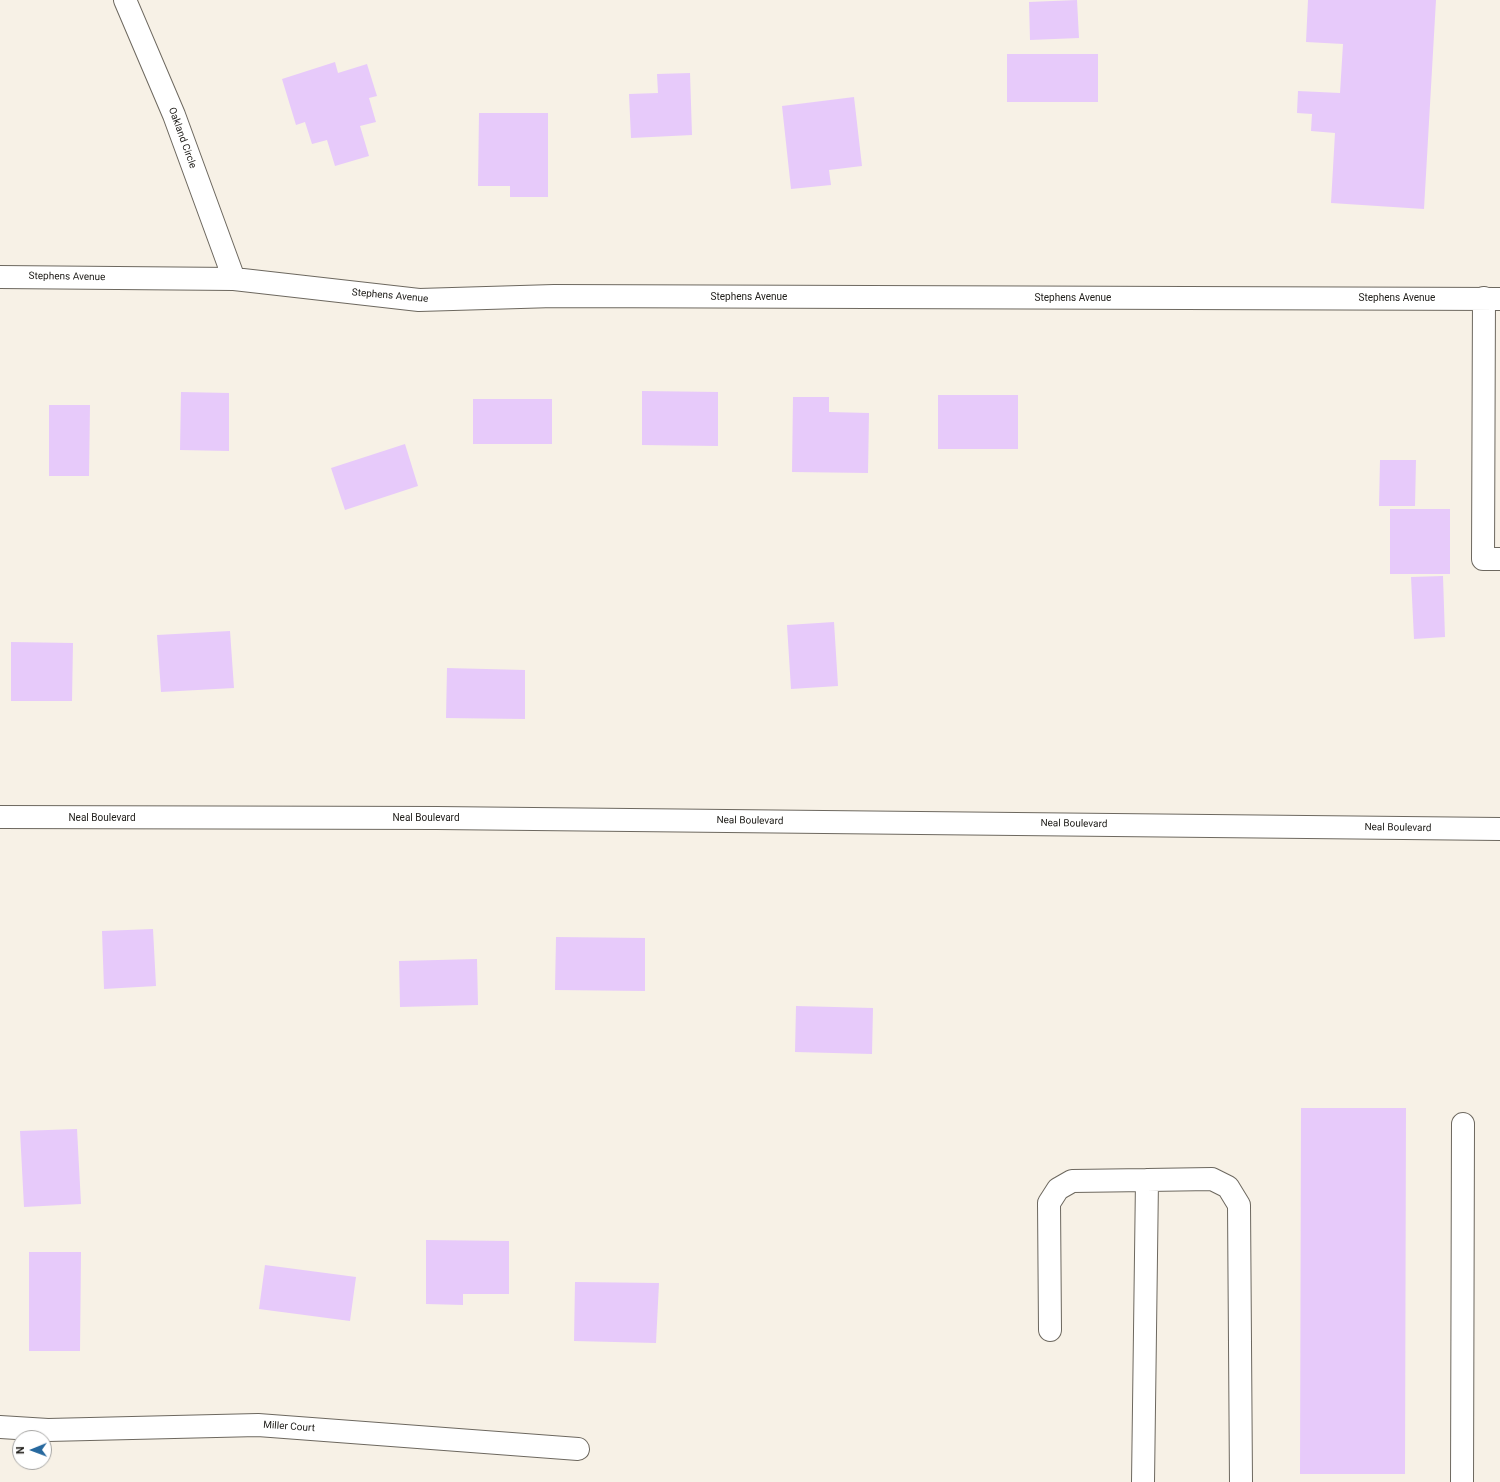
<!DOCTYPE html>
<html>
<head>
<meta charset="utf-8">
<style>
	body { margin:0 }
	#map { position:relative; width:1500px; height:1482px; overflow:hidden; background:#f7f1e6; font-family:Roboto,sans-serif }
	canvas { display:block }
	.north { position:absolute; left:12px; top:1430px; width:40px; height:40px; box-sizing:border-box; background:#fff; border:1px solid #a7a6a4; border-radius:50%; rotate:269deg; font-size:11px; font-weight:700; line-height:16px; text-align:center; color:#22201c }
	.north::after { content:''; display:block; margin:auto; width:14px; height:18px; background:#26689e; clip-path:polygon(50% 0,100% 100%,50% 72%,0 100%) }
</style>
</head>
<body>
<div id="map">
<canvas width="1500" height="1482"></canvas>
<div class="north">N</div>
</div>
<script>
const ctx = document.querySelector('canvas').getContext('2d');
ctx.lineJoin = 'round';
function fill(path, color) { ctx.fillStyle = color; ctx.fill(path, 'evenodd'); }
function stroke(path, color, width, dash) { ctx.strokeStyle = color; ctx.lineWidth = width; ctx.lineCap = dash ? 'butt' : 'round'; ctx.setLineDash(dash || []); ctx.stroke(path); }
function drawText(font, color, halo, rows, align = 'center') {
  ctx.font = font + ' Roboto,sans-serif'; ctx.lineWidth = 3.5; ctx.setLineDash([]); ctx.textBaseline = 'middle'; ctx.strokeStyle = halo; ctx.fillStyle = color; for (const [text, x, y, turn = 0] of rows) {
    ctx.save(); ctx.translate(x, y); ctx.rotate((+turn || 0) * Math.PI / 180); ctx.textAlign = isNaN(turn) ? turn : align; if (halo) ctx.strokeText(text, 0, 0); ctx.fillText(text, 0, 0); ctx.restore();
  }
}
fill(new Path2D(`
	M1077,0L1079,38L1030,40L1029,2Z
	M1308,0H1436L1424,209L1331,203L1335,133L1311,131L1312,114L1297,113L1298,91L1340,93L1343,44L1306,42Z
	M1007,54H1098V102H1007Z
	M335,62L338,73L367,64L377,96L369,98L376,122L360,126L369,156L335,166L327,140L312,144L305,122L296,125L282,79Z
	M690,73L692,135L631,138L629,94L658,93L657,74Z
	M854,97L862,166L829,170L831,185L791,189L782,106Z
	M479,113H548V197H510V186H478Z
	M642,391L718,392V446L642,445Z
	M181,392L229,393V451L180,450Z
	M938,395H1018V449H938Z
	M793,397H829V412L869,413L868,473L792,472Z
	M473,399H552V444H473Z
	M49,405H90L89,476H49Z
	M405,444L418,486L345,510L331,468Z
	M1380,460H1416L1415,506H1379Z
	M1390,509H1450V574H1390Z
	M1443,576L1445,637L1414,639L1411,577Z
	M834,622L838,686L791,689L787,625Z
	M230,631L234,688L161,692L157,635Z
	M11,642L73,643L72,701H11Z
	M447,668L525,670V719L446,718Z
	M153,929L156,986L104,989L102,931Z
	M556,937L645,938V991L555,990Z
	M477,959L478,1005L400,1007L399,961Z
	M796,1006L873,1008L872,1054L795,1052Z
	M1301,1108H1406L1405,1474H1300Z
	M77,1129L81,1204L24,1207L20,1131Z
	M426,1240L509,1241V1294H463V1305L426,1304Z
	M29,1252H81L80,1351H29Z
	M265,1265L356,1277L350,1321L259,1309Z
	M575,1282L659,1283L656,1343L574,1341Z`), '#e7cafa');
const minor = new Path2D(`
	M125,0L174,115L234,279
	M0,277L234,279L419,300L554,296L1500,299
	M1484,298L1483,559H1500
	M0,817L437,818L1500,829
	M1147,1180L1212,1179L1228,1187L1239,1205L1241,1482
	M1050,1330L1049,1203L1058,1189L1072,1181L1147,1180L1143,1482
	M0,1427L48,1430L258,1425L578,1449
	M1462,1482L1463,1124`);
stroke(minor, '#6d685f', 24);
stroke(minor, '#fff', 22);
drawText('10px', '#22201c', '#fff', [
	["Oakland Circle",182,138,70],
	["Stephens Avenue",67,277,1],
	["Stephens Avenue",390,296,5],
	["Stephens Avenue",749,297],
	["Stephens Avenue",1073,298],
	["Stephens Avenue",1397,298],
	["Neal Boulevard",102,818],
	["Neal Boulevard",426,818],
	["Neal Boulevard",750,821,1],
	["Neal Boulevard",1074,824,1],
	["Neal Boulevard",1398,828,1],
	["Miller Court",289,1427,4]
]);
</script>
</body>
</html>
